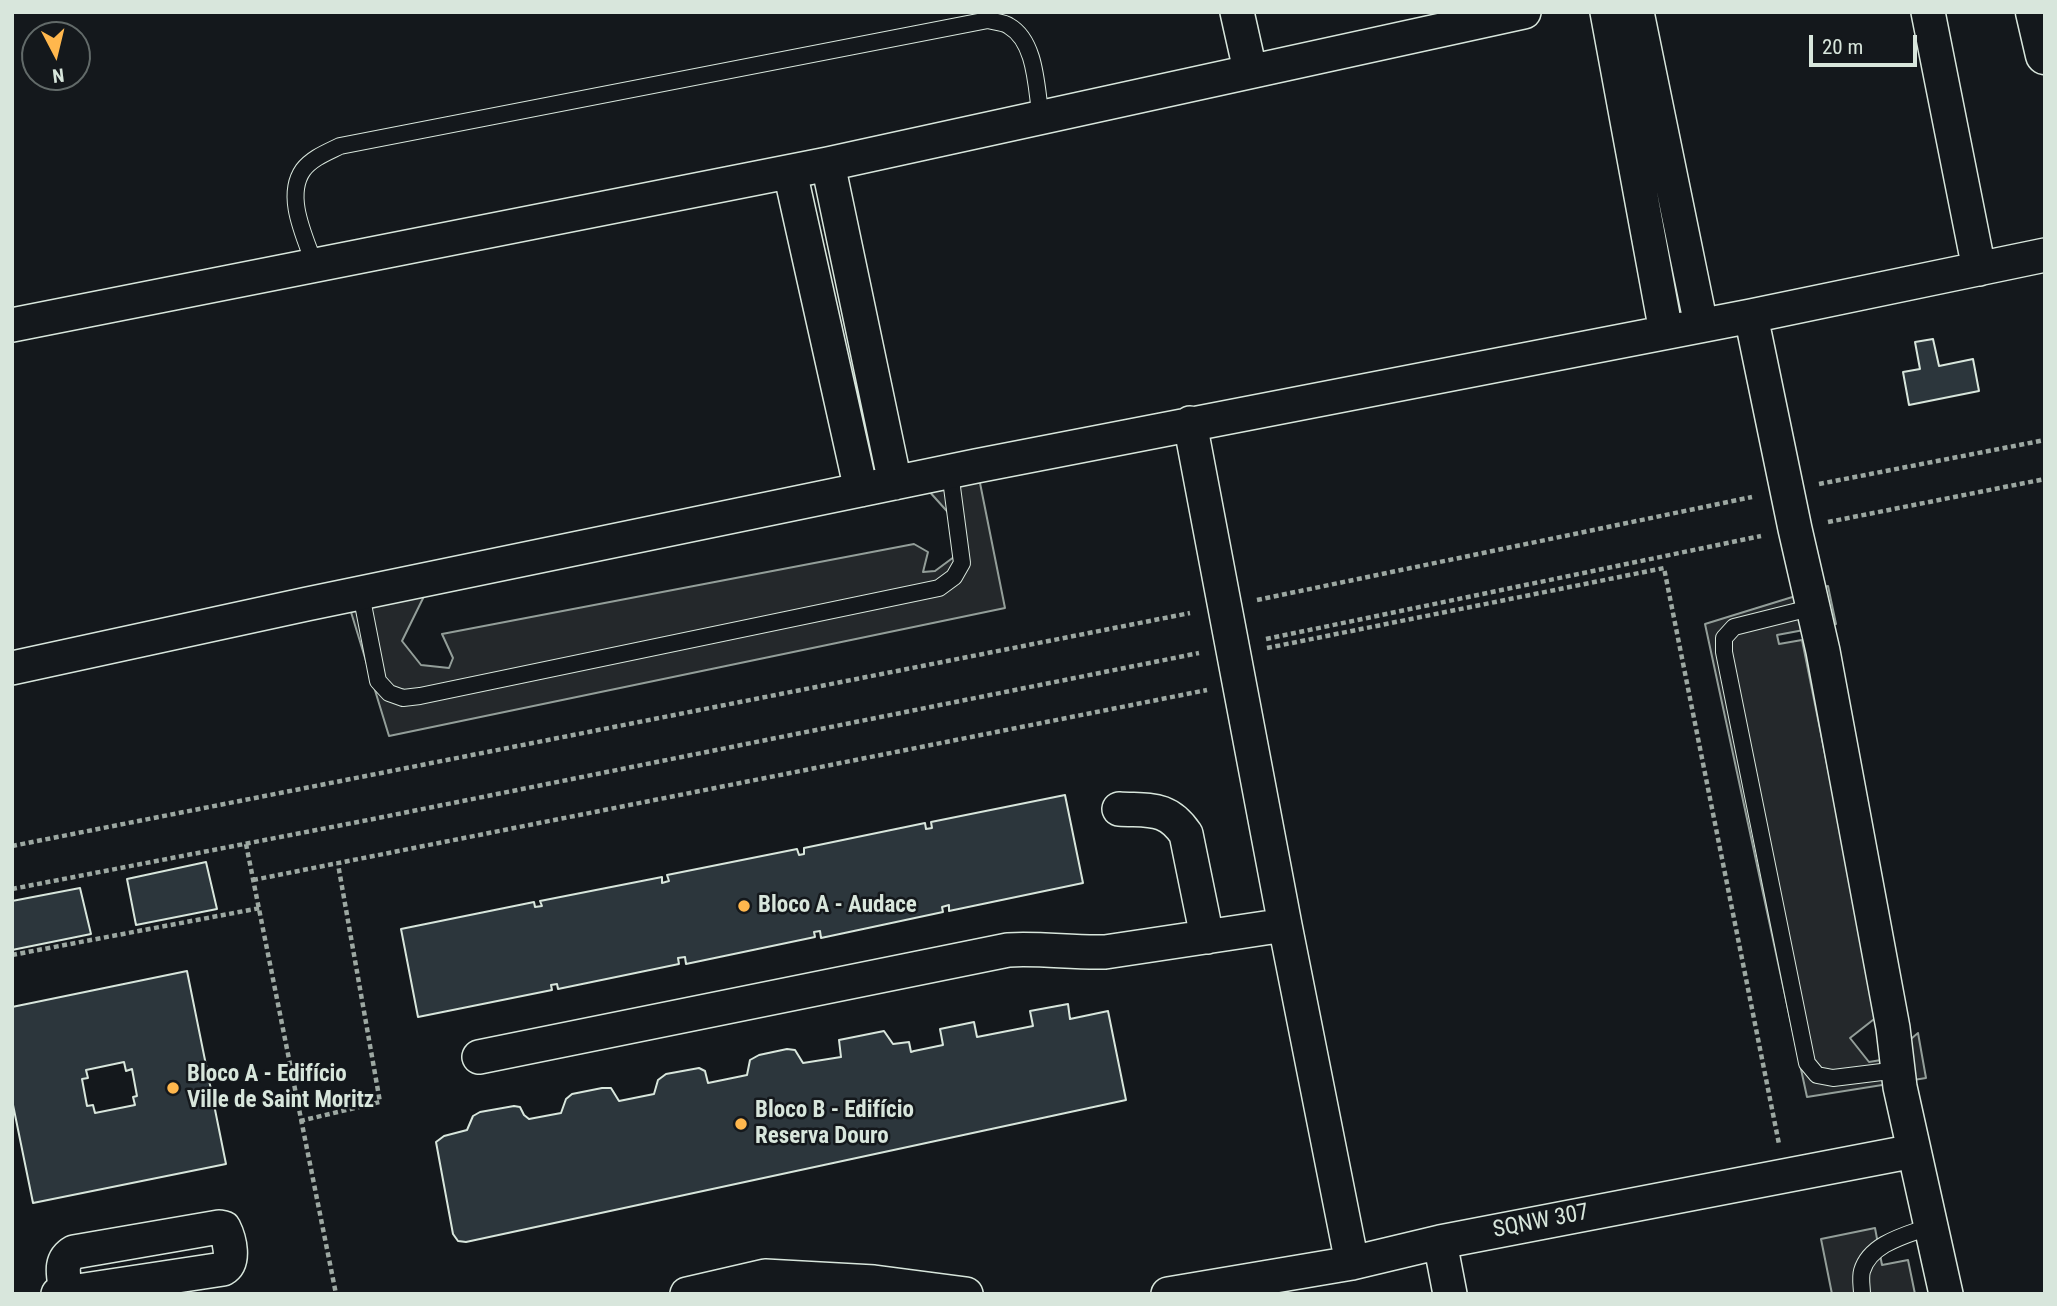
<!DOCTYPE html>
<html>
<head>
<meta charset="utf-8">
<style>
	body { margin:0 }
	#map { position:relative; width:2057px; height:1306px; overflow:hidden; background:#14181c; font-family:"Roboto Condensed",sans-serif }
	canvas { display:block }
	.frame { position:absolute; inset:0; border:14px solid #d8e6dc; pointer-events:none }
	.north { position:absolute; left:21px; top:21px; width:70px; height:70px; box-sizing:border-box; background:#14181c; border:2px solid #626a69; border-radius:50%; rotate:173deg; font-size:19px; font-weight:700; line-height:28px; text-align:center; color:#d8e6dc }
	.north::after { content:''; display:block; margin:auto; width:24px; height:32px; background:#ffb74d; clip-path:polygon(50% 0,100% 100%,50% 72%,0 100%) }
	.scale { position:absolute; left:1809px; top:35px; width:108px; height:32px; box-sizing:border-box; border:4px solid #d8e6dc; border-top:0; padding-left:9px; font-size:21px; line-height:24px; white-space:nowrap; color:#d8e6dc; -webkit-text-stroke:5px #14181c; paint-order:stroke }
</style>
</head>
<body>
<div id="map">
<canvas width="2057" height="1306"></canvas>
<div class="frame"></div>
<div class="north">N</div>
<div class="scale">20 m</div>
</div>
<script>
const ctx = document.querySelector('canvas').getContext('2d');
ctx.lineJoin = 'round';
function fill(path, color) { ctx.fillStyle = color; ctx.fill(path, 'evenodd'); }
function stroke(path, color, width, dash) { ctx.strokeStyle = color; ctx.lineWidth = width; ctx.lineCap = dash ? 'butt' : 'round'; ctx.setLineDash(dash || []); ctx.stroke(path); }
function drawText(font, color, halo, rows, align = 'center') {
  ctx.font = font + ' "Roboto Condensed",sans-serif'; ctx.lineWidth = 5; ctx.setLineDash([]); ctx.textBaseline = 'middle'; ctx.strokeStyle = halo; ctx.fillStyle = color; for (const [text, x, y, turn = 0] of rows) {
    ctx.save(); ctx.translate(x, y); ctx.rotate((+turn || 0) * Math.PI / 180); ctx.textAlign = isNaN(turn) ? turn : align; if (halo) ctx.strokeText(text, 0, 0); ctx.fillText(text, 0, 0); ctx.restore();
  }
}
const parking = new Path2D(`
	M977,468L1005,608L389,736L347,599L431,582L402,641L421,665L449,668L453,658L442,634L914,544L928,552L923,572L935,571L962,551V528L919,480Z
	M1828,586L1836,624L1777,635L1779,644L1802,640L1878,1016L1850,1038L1869,1062L1887,1059L1918,1033L1926,1078L1807,1097L1705,624Z
	M1875,1228L1882,1265L1908,1260L1915,1294H1832L1821,1239Z`);
fill(parking, '#24282b');
stroke(parking, '#939e99', 2);
const building = new Path2D(`
	M1933,339L1939,366L1973,359L1979,391L1909,405L1903,372L1920,369L1915,342Z
	M1065,795L1083,883L949,911V905L942,907L943,912L821,938L820,931L814,932L815,937L686,964L685,957L678,958L679,964L558,989L557,984L551,985L552,990L418,1017L401,929L534,902L535,907L542,906L540,901L662,877V883L669,881L667,875L797,849L799,855L804,854V848L925,823L926,829L932,828L931,822Z
	M206,862L217,909L136,925L127,879Z
	M80,888L91,934L12,950V901Z
	M187,971L226,1164L33,1203L12,1100V1007ZM124,1062L126,1071L132,1069L137,1096L133,1097L135,1105L95,1113L93,1105L87,1106L82,1079L88,1078L86,1070Z
	M1068,1004L1070,1019L1108,1011L1126,1100L466,1242L458,1241L453,1234L436,1142L444,1136L467,1130L473,1116L480,1112L514,1106L520,1107L524,1115L529,1119L561,1113L566,1099L572,1094L602,1088H611L619,1101L654,1094L658,1080L666,1074L699,1068L705,1071L708,1083L747,1075L750,1060L759,1055L787,1049L795,1050L803,1063L841,1057L839,1040L884,1031L893,1044L909,1042L911,1052L914,1051L943,1045L940,1029L974,1022L977,1037L1033,1026L1030,1011Z`);
fill(building, '#2c363c');
stroke(building, '#d8e6dc', 2);
const lane = new Path2D(`
	M315,266C306,239 284,197 303,170C312,158 328,152 340,146L988,20C995,22 1004,22 1009,26C1037,42 1036,90 1041,118
	M361,594L378,681L389,693L403,698L420,696L939,588L954,577L962,563L950,472
	M1814,607L1734,627L1724,638V652L1807,1063L1817,1075L1833,1078L1898,1070
	M1862,1294C1862,1287 1860,1278 1862,1271C1870,1243 1907,1235 1931,1226`);
const street = new Path2D(`
	M1237,12L1250,70
	M1607,12L1666,332
	M1637,12L1701,325
	M1928,12L1979,269
	M828,164L895,483
	M790,172L861,490
	M1751,316L1795,529L1823,651L1893,1028L1900,1087L1946,1294
	M12,325L828,164L1524,12
	M1190,423L1285,925L1352,1263
	M12,668L307,604L976,466L1751,316L2045,255
	M1119,809C1150,811 1167,806 1186,834L1207,937
	M479,1057L1008,950C1041,948 1072,953 1105,952L1285,925
	M1440,1242L1450,1294
	M58,1294L223,1269C235,1262 230,1240 224,1228L219,1227L74,1252C58,1261 64,1276 66,1292
	M687,1294L765,1276L874,1282L966,1294
	M1168,1294L1352,1263L1440,1242L1914,1151`);
const secondary = new Path2D(`
	M2035,12L2045,55`);
stroke(lane, '#d8e6dc', 18);
stroke(street, '#d8e6dc', 36);
stroke(secondary, '#d8e6dc', 41);
stroke(new Path2D(`
	M1819,484L2045,440
	M1828,522L2045,479
	M1257,600L1752,497
	M1266,639L1761,536
	M1267,648L1664,568L1779,1144
	M246,844L336,1294
	M12,846L1190,613
	M253,880L1207,690
	M12,889L368,820L1199,653
	M12,955L260,908
	M300,1121L380,1102L338,864`), '#9da8a2', 4.5, [5, 3.5]);
stroke(lane, '#14181c', 16);
stroke(street, '#14181c', 33);
stroke(secondary, '#14181c', 38);
for (const [x, y, r, color] of [
	[744,906,7,"#ffb74d"],
	[173,1088,7,"#ffb74d"],
	[741,1124,7,"#ffb74d"]
]) { const dot = new Path2D(); dot.arc(x, y, r, 0, 2 * Math.PI); ctx.fillStyle = color; ctx.fill(dot); stroke(dot, '#14181c', 2.5); }
drawText('bold 23px', '#d8e6dc', '#14181c', [
	["Bloco A - Audace",758,906],
	["Bloco A - Edifício",187,1075],
	["Ville de Saint Moritz",187,1101],
	["Bloco B - Edifício",755,1111],
	["Reserva Douro",755,1137]
], 'left');
drawText('23px', '#d8e6dc', '#14181c', [
	["SQNW 307",1541,1222,-11]
]);
</script>
</body>
</html>
